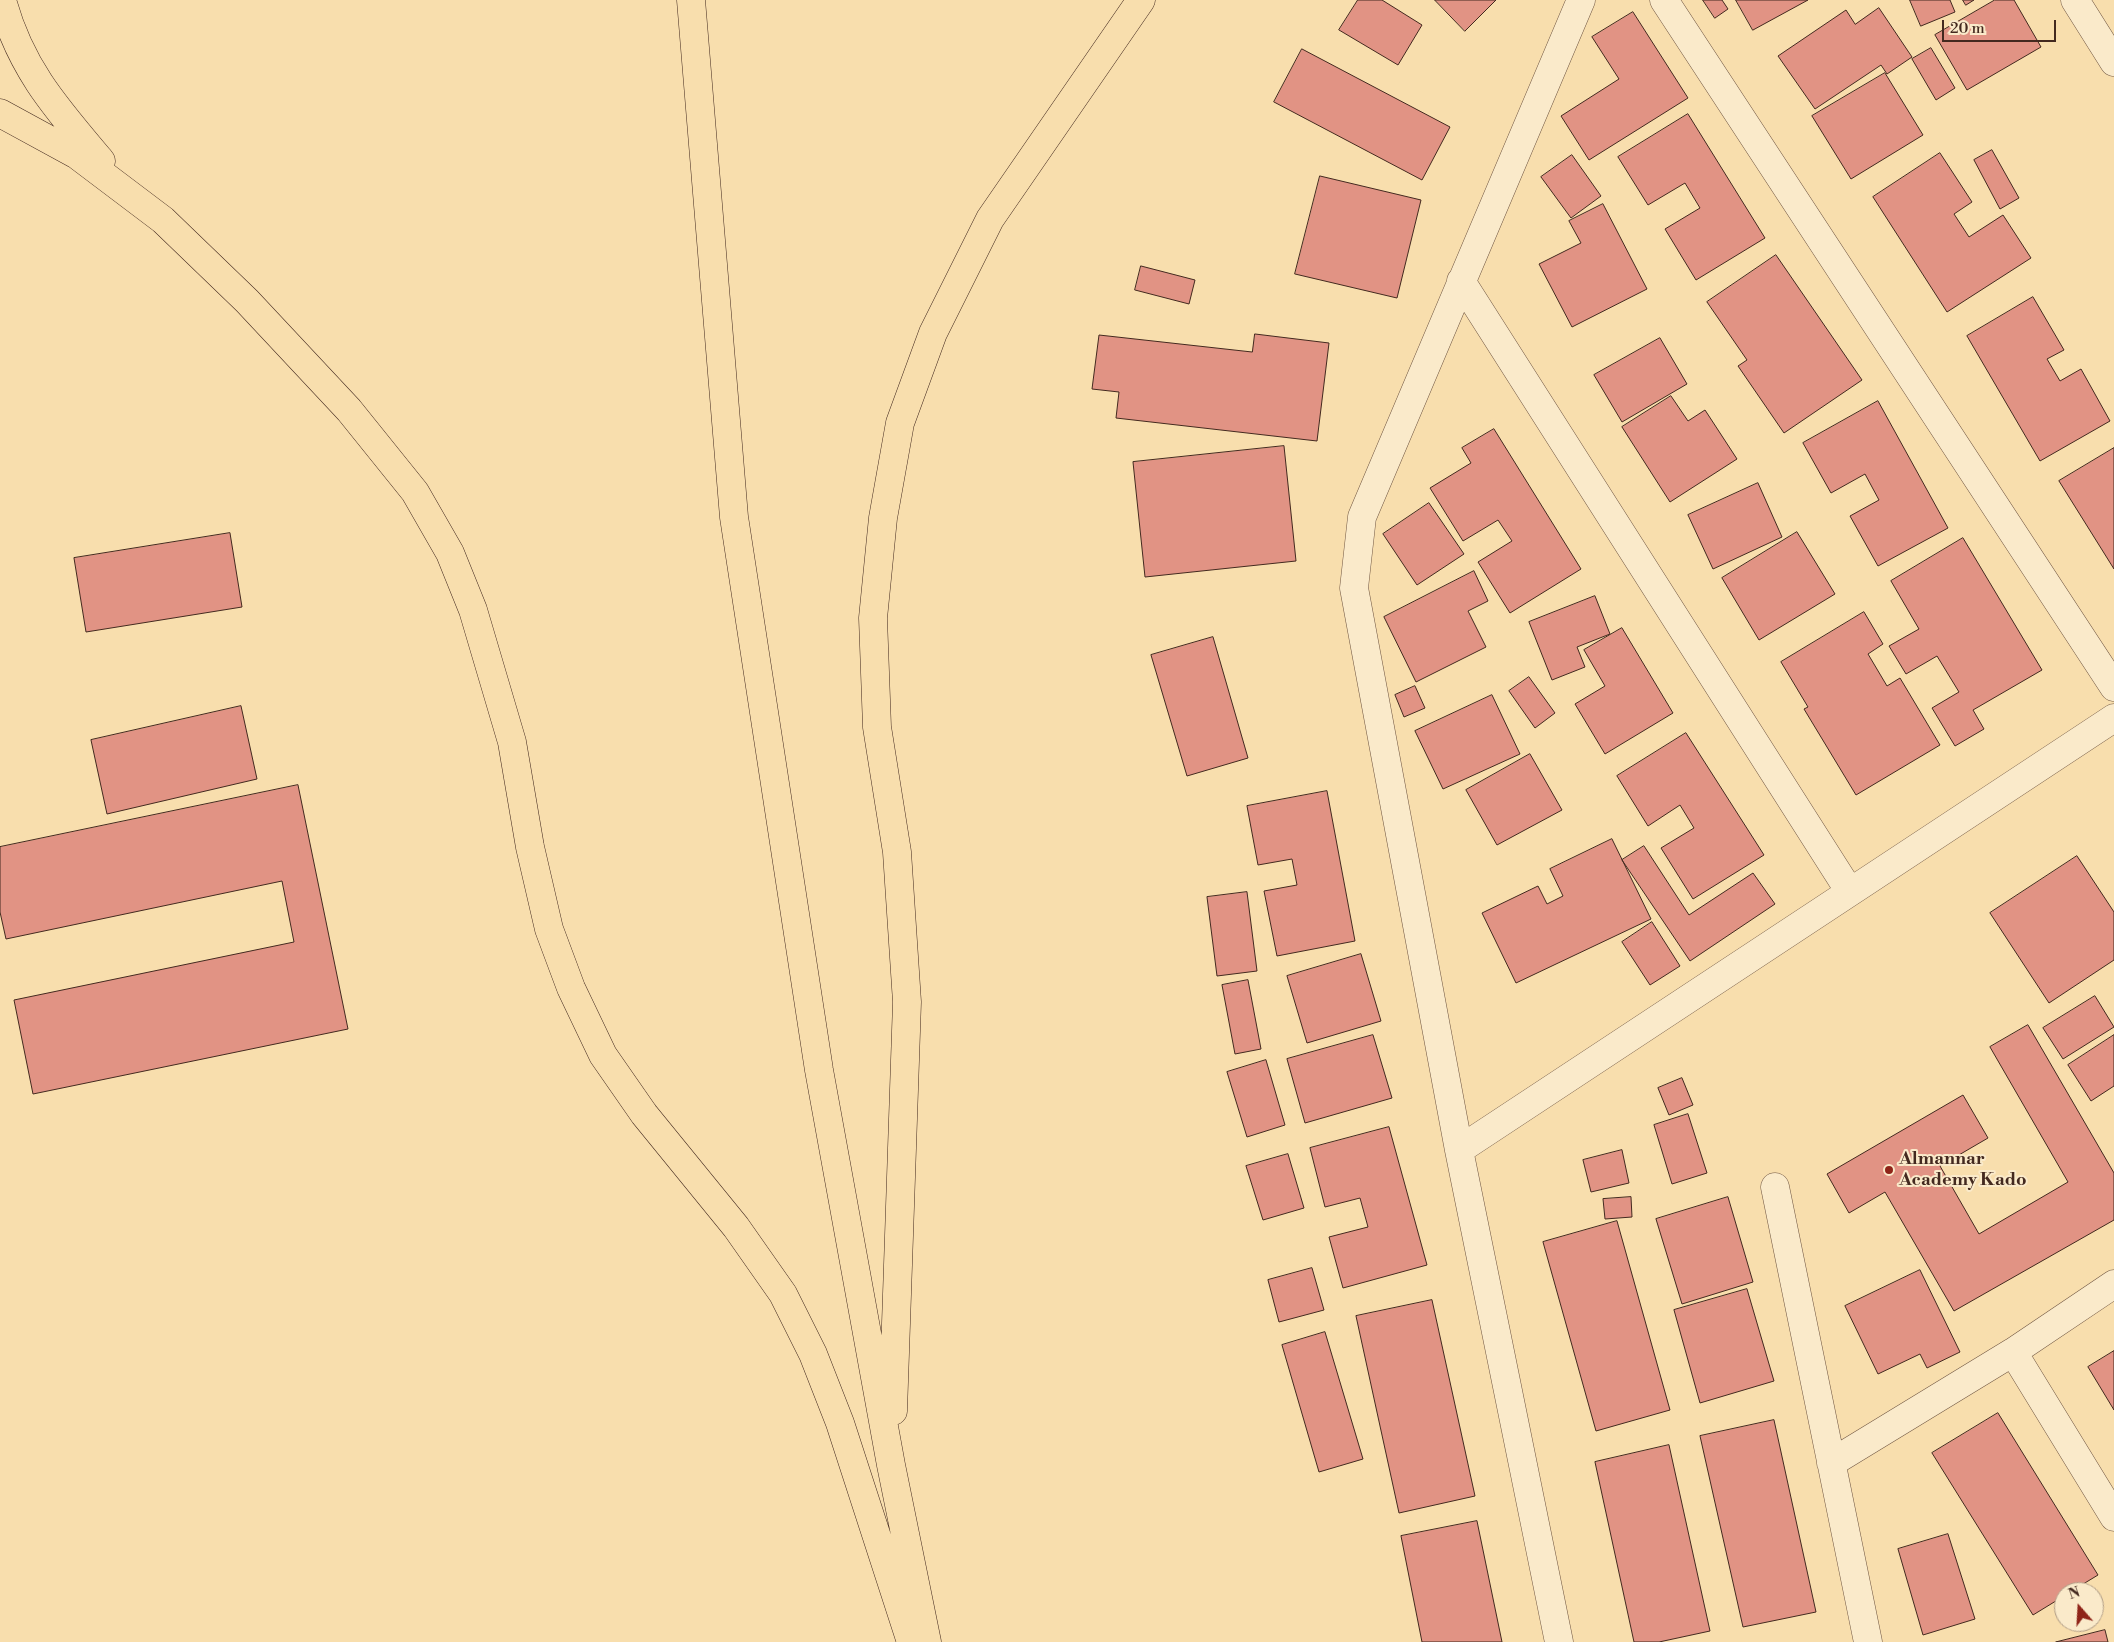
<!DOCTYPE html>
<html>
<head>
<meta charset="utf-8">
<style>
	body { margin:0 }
	#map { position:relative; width:2114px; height:1642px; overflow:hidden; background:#f8dead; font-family:"Libre Bodoni",serif }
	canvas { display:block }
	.north { position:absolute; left:2054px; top:1582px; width:50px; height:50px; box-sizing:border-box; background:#faeaca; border:1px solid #b19d86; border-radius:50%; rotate:341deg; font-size:14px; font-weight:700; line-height:20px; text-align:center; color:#43291f }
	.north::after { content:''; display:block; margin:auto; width:18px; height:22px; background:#8f2418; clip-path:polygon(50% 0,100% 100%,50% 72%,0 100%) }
	.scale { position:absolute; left:1942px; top:20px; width:114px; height:22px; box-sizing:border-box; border:2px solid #43291f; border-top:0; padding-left:6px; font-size:15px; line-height:18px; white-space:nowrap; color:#43291f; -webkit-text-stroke:4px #faeaca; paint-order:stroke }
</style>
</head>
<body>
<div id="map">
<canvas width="2114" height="1642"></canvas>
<div class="north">N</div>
<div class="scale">20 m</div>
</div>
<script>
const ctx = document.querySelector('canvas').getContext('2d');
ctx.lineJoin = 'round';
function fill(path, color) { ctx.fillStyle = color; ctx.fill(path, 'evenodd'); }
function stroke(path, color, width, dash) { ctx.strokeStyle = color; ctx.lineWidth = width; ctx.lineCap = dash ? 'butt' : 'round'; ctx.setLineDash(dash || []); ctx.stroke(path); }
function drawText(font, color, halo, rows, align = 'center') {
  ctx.font = font + ' "Libre Bodoni",serif'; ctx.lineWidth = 4; ctx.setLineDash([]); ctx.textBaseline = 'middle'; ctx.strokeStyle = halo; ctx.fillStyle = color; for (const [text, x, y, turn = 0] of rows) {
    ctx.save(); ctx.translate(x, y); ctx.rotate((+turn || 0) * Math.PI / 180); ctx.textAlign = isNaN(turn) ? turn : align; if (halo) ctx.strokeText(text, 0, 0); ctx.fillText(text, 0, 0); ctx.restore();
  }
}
const building = new Path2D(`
	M1358,0H1382L1422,25L1398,65L1339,30Z
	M1435,0H1496L1465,31Z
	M1703,0H1722L1728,9L1715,18Z
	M1736,0H1808L1753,30Z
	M1910,0H1950L1955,12L1921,26Z
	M1963,0H1974L1966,5Z
	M1995,0H2014L2041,47L1967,90L1935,35Z
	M1879,8L1912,57L1887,74L1881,65L1815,109L1778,56L1846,10L1855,24Z
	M1633,12L1688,98L1589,160L1561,116L1619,79L1592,37Z
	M1931,48L1955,88L1936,100L1912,59Z
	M1302,49L1450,127L1422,180L1274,102Z
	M1885,73L1923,135L1851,179L1812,116Z
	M1688,114L1765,238L1696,280L1665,229L1700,208L1685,183L1648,205L1618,157Z
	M1992,150L2019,198L2000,209L1974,160Z
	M1940,153L1972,202L1954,214L1969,237L2003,215L2031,258L1947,312L1873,197Z
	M1572,155L1601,196L1571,218L1541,177Z
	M1320,176L1421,200L1397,298L1295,274Z
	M1603,204L1647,289L1572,327L1539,264L1581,243L1569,221Z
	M1776,255L1862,380L1784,433L1738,366L1747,360L1707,302Z
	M1141,266L1195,280L1189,304L1135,290Z
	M2033,297L2064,350L2047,359L2060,381L2081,369L2110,421L2040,461L1967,336Z
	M1255,334L1329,343L1317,441L1116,418L1119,392L1092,389L1099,335L1252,352Z
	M1660,338L1687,384L1622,422L1594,375Z
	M1671,396L1688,421L1705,410L1737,459L1670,502L1622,427Z
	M1878,401L1948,528L1878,566L1850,516L1879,500L1865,474L1831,493L1803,443Z
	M1494,429L1581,569L1510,613L1478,562L1512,541L1498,520L1463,541L1430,488L1471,463L1462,448Z
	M1284,446L1296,561L1145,577L1133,462Z
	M2114,448V569L2059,481Z
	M1758,483L1782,537L1713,569L1688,515Z
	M1429,503L1464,554L1417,585L1383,534Z
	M1797,532L1835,594L1759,640L1722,578Z
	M230,533L242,607L86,632L74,558Z
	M1963,538L2042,670L1973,710L1984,729L1955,746L1932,708L1959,692L1937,656L1906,674L1889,646L1919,629L1891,581Z
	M1474,571L1488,601L1468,611L1486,647L1416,682L1384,617Z
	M1595,596L1610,634L1577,647L1585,667L1552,680L1529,622Z
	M1864,612L1883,644L1868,654L1887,686L1900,678L1940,745L1856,795L1804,709L1808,707L1781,662Z
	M1622,628L1673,713L1605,754L1575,704L1605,686L1584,650Z
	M1213,637L1248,758L1187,776L1151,655Z
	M1529,677L1555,713L1535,728L1509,691Z
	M1415,686L1425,708L1404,717L1395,695Z
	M1492,695L1520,754L1443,789L1415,731Z
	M241,706L257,779L107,814L91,740Z
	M1686,733L1764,855L1693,899L1661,848L1694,828L1680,805L1648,826L1617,776Z
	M1530,754L1562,810L1497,845L1466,790Z
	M298,785L348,1029L33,1094L14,1000L294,942L282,881L6,939L0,912V847Z
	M1327,791L1355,941L1277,956L1264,891L1297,885L1292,859L1258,865L1247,806Z
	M1612,839L1651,919L1516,983L1482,913L1538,886L1547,904L1563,896L1550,869Z
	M1644,846L1689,915L1753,873L1775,904L1690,961L1622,860Z
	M2077,856L2114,912V960L2049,1003L1990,913Z
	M1247,892L1257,971L1217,976L1207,897Z
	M1652,922L1680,966L1650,985L1622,942Z
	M1361,954L1381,1021L1307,1043L1287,976Z
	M1248,980L1261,1049L1235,1054L1222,985Z
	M2095,996L2114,1027L2063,1059L2043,1028Z
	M2028,1025L2114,1173V1220L1954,1311L1885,1192L1849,1213L1827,1174L1963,1095L1988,1138L1940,1166L1979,1234L2068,1182L1990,1047Z
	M1373,1035L1392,1098L1305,1123L1287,1059Z
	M2114,1035V1086L2091,1101L2068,1065Z
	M1266,1060L1285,1125L1247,1137L1227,1072Z
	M1682,1078L1693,1105L1669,1115L1658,1088Z
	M1688,1114L1707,1173L1672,1184L1654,1125Z
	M1389,1127L1427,1265L1343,1288L1329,1237L1368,1227L1360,1198L1325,1207L1310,1148Z
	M1622,1150L1629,1183L1591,1192L1583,1160Z
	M1288,1154L1304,1208L1263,1220L1246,1166Z
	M1631,1197L1632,1217L1605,1219L1603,1199Z
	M1728,1197L1753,1282L1682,1304L1656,1219Z
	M1617,1221L1670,1410L1596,1431L1543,1242Z
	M1312,1268L1324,1310L1279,1322L1268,1280Z
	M1920,1270L1960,1352L1927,1368L1920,1354L1878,1374L1845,1306Z
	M1747,1289L1774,1381L1700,1403L1674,1310Z
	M1432,1300L1475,1496L1399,1513L1356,1316Z
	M1325,1332L1363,1459L1319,1472L1282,1345Z
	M2114,1351V1410L2088,1367Z
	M1998,1413L2098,1575L2070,1592H2064V1596L2033,1615L1932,1453Z
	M1774,1420L1816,1612L1743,1627L1700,1436Z
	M1669,1445L1710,1631L1659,1642H1634L1595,1462Z
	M1477,1521L1502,1642H1422L1401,1536Z
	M1948,1534L1975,1619L1923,1635L1898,1549Z
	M2105,1630L2108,1642H2056Z`);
fill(building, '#e19384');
stroke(building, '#43291f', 1);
const minor = new Path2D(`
	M1664,0L2114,687
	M2075,0L2114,62
	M1461,281L1850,892
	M1459,1150L2114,718
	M1775,1187L1868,1642
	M2013,1352L2114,1517
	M1831,1463L2013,1352L2114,1284
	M1559,1642L1459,1150L1354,588L1362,517L1581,0`);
const primary = new Path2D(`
	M2,0C20,68 57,109 101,161
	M691,0L734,517L819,1070L891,1465L927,1642
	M0,113L77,155L163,220L247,301L349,410L415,492L450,553L473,610L512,742L530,847L549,929L571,988L603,1055L644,1114L736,1227L783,1294L813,1354L840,1423L911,1642
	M893,1411L907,1002L897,852L877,727L873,618L883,518L900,423L933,333L990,219L1141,0`);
stroke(minor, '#705642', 29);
stroke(primary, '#43291f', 29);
stroke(minor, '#faeaca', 28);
stroke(primary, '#f8dead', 28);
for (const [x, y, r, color] of [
	[1889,1170,5,"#8f2418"]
]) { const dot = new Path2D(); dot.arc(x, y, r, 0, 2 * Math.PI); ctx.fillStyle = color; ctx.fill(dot); stroke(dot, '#faeaca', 2); }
drawText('bold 18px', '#43291f', '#faeaca', [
	["Almannar",1899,1160],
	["Academy Kado",1899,1181]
], 'left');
</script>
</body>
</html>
